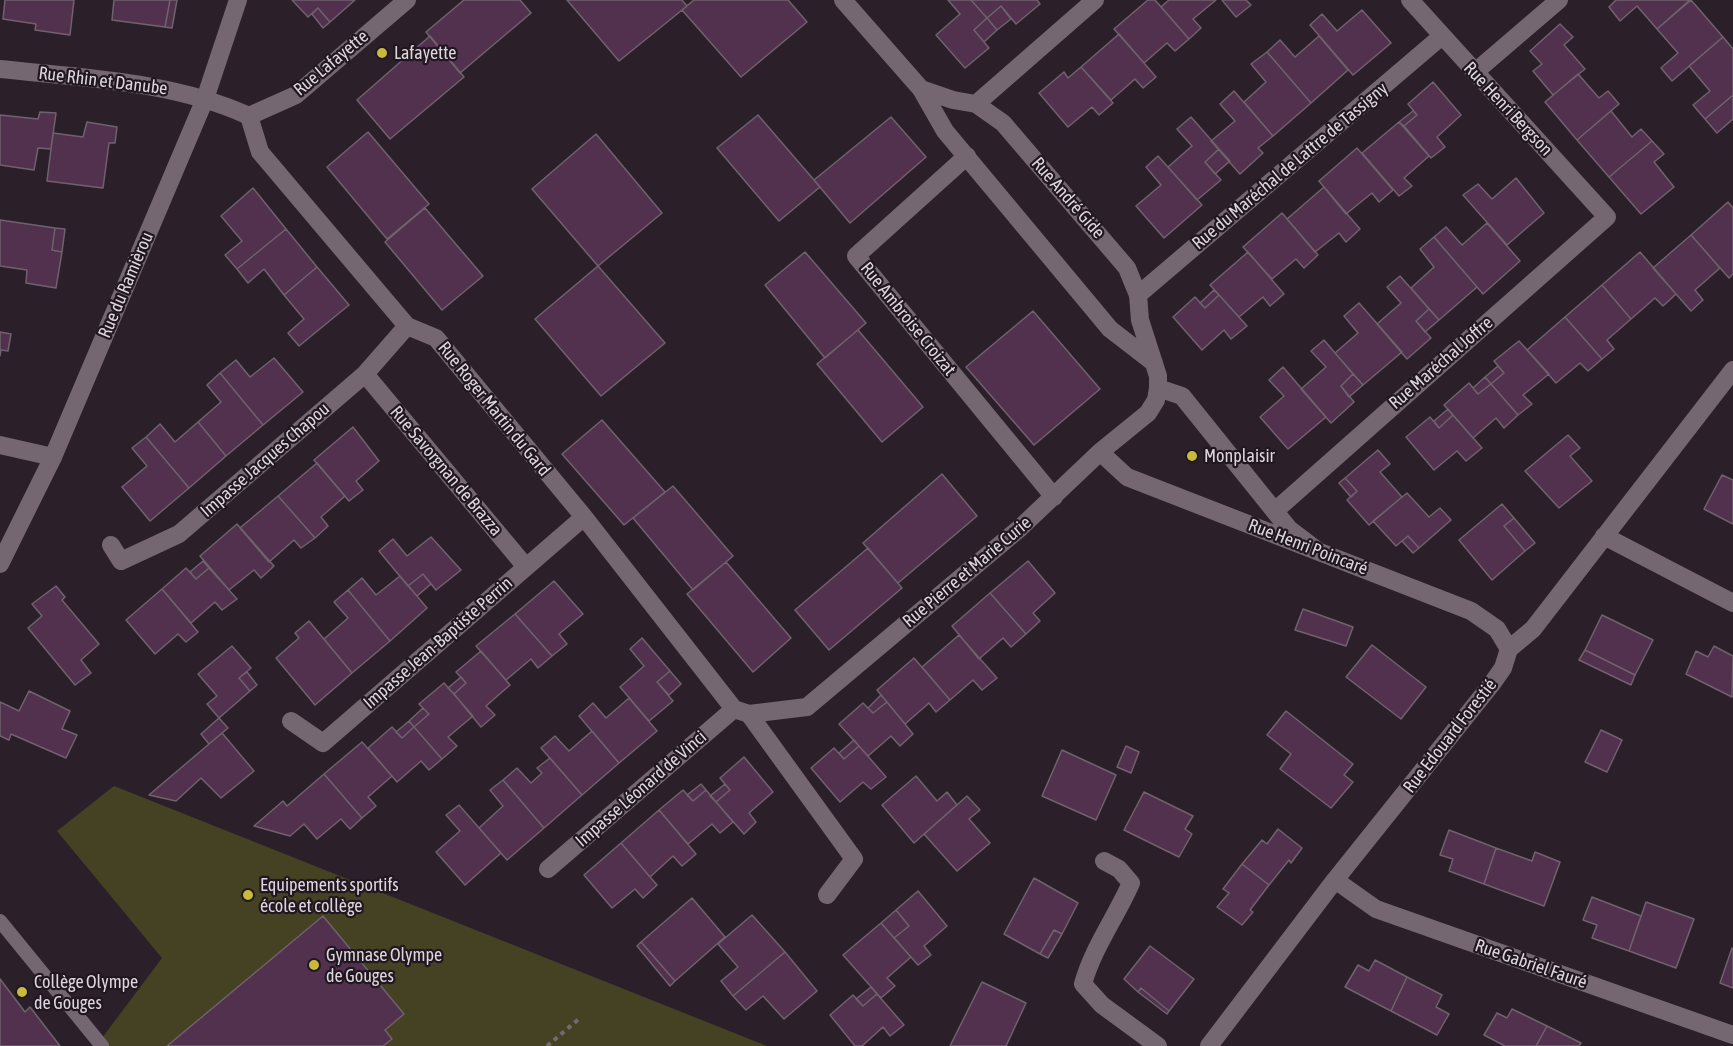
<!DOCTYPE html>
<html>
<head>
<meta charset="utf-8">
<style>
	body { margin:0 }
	canvas { display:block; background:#2b202a }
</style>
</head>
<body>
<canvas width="1733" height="1046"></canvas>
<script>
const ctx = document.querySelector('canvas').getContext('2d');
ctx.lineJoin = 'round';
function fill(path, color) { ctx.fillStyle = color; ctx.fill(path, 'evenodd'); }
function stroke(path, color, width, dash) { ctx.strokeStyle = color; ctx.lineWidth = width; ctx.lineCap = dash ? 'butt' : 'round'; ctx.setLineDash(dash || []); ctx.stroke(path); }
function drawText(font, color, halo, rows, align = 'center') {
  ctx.font = font + ' "Asap Condensed",sans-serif'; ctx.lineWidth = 4.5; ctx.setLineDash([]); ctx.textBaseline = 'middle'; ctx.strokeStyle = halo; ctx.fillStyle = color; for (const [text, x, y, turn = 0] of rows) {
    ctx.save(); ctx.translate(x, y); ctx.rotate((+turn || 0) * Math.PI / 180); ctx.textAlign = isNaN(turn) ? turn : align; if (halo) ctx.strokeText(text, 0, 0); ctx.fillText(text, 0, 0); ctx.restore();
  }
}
fill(new Path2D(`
	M114,786L767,1046H96L162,958L57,831Z`), '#454123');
const building = new Path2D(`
	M5,0H74L70,35L35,30L36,24L3,19Z
	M114,0H170L165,27L112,20Z
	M170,0H177L172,28L165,27Z
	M292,0H355L330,22L318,8L308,17Z
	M464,0H520L531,13L460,73L426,32Z
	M567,0H682L687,6L619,61Z
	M694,0H788L807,22L741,77L682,10Z
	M948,0H971L987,18L974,30L989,48L965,68L936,35L960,14Z
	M971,0H1037L1040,4L1016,24L1001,6L987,18Z
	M1148,0H1155L1189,39L1175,51L1167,43L1144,63L1114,29Z
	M1169,0H1216L1193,19L1201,28L1189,39L1161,7Z
	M1222,0H1246L1251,5L1236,17Z
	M1616,0H1690L1657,29L1637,6L1620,21L1609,7Z
	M1691,0L1723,37L1672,81L1661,68L1678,53L1657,29Z
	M1001,6L1011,19L997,30L987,18Z
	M318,8L330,22L323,28L312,14Z
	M1362,10L1391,43L1353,75L1310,25L1322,14L1337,31Z
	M987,18L997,30L984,42L974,30Z
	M1560,24L1573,37L1564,45L1585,69L1553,95L1533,71L1542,64L1530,51Z
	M1119,34L1156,77L1143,88L1135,79L1111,100L1081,67Z
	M430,36L464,77L390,139L357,100Z
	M1319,36L1348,70L1311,103L1267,52L1280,40L1295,57Z
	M1723,37L1733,49V95L1705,119L1693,105L1710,91L1689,66Z
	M1267,52L1311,103L1273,136L1244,102L1266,82L1251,64Z
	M1081,67L1113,103L1099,115L1092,107L1068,127L1039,93L1064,72L1068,78Z
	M1578,74L1599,98L1608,91L1619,104L1577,140L1545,102Z
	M1433,82L1461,115L1437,137L1445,147L1431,158L1404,126L1417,115L1408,104Z
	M1234,91L1273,136L1258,148L1263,153L1240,174L1211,141L1235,121L1220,104Z
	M1733,95V119L1717,133L1705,119Z
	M1413,111L1417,115L1404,126L1399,122Z
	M1611,111L1632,137L1641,129L1652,141L1609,177L1577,140Z
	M40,112L56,113L51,149L38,148L34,170L0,165V115L38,119Z
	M758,115L820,187L779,221L717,148Z
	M891,117L926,157L850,223L814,180Z
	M1191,117L1219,149L1205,162L1221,180L1197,200L1168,167L1192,146L1177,129Z
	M87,122L117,127L115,143H109L103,188L47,181L53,133L83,137Z
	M1399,122L1429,156L1404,178L1412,186L1399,196L1362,153Z
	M368,132L429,204L387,239L327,167Z
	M596,134L662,213L598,266L532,189Z
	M1652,141L1664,154L1654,162L1674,187L1641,214L1609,177Z
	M1357,148L1393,190L1379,202L1372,193L1346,214L1319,181Z
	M1219,149L1230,161L1215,174L1205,162Z
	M1158,156L1202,205L1164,238L1136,206L1161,185L1146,167Z
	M1516,178L1544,213L1507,245L1463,195L1478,184L1492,199Z
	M1324,187L1360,229L1346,242L1339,233L1315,252L1287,219Z
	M253,188L286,229L237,269L225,255L242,241L221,216Z
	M1728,202L1733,208V274L1729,278L1691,235Z
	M425,208L483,276L442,310L385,242Z
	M1282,213L1318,255L1304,268L1296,259L1272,279L1243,247Z
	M0,220L55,228L52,250L62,252L56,288L26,283L27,270L0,266Z
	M1487,223L1520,261L1483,294L1434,237L1446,227L1462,245Z
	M55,228L65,229L62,252L52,250Z
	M286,229L317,267L284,295L264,269L248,283L237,269Z
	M1691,235L1720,268L1695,290L1703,300L1691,311L1653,268Z
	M1434,237L1477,287L1439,320L1411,288L1434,267L1420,249Z
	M805,252L866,323L825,358L765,285Z
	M1248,252L1284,294L1270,306L1263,297L1239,317L1210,285Z
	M1640,252L1676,294L1663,306L1655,298L1631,319L1602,285Z
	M598,266L665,343L601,396L535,319Z
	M317,267L349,305L299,346L288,333L304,319L284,295Z
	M1400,276L1429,309L1416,321L1431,338L1407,359L1377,324L1401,303L1387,287Z
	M1602,285L1631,319L1607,340L1614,349L1602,359L1565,317Z
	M1214,290L1219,295L1205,308L1200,303Z
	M1219,295L1247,326L1231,339L1224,330L1202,350L1173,317L1195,297L1205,308Z
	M1359,303L1402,352L1363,385L1335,353L1358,333L1344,316Z
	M1429,309L1439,320L1425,332L1416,321Z
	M1033,311L1100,389L1034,445L966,367Z
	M1565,317L1602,359L1588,371L1580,363L1556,383L1527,350Z
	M858,330L923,407L882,442L817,364Z
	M0,332L11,334L8,351L1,350L0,356Z
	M1324,340L1353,374L1341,386L1354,402L1331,423L1301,389L1326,367L1311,351Z
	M1519,341L1549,374L1523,395L1532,404L1518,415L1491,384L1504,373L1494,361Z
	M274,358L303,392L263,425L220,373L236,360L250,377Z
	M1498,366L1504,373L1491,384L1485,377Z
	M1283,367L1326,417L1288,449L1260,417L1284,396L1269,380Z
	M220,373L263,425L226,456L198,422L221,402L207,385Z
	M1353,374L1363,385L1349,397L1341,386Z
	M1485,377L1491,384L1478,394L1473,388Z
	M1469,383L1478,394L1491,384L1518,415L1504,428L1496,418L1473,438L1444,405Z
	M1448,409L1453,415L1439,428L1434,421Z
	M1453,415L1482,448L1466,461L1457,451L1434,470L1406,437L1430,417L1439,428Z
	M602,420L665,492L624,525L562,454Z
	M198,422L226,456L189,488L146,437L160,424L175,442Z
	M353,427L379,461L356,481L363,490L349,501L314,460Z
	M1568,435L1580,448L1570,456L1592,481L1559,508L1525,471Z
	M146,437L189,488L150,521L122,487L147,466L132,448Z
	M1378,450L1390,464L1380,472L1402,497L1369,525L1347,500L1357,491L1345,478Z
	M317,463L345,496L321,517L328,526L315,538L278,496Z
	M942,474L977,516L898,583L863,543Z
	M1722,475L1733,480V524L1704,509Z
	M1345,478L1357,491L1351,497L1339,483Z
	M673,486L733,556L693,590L633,518Z
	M1407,493L1429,517L1440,508L1451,520L1419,548L1408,536L1396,546L1373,521Z
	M278,496L315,538L301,548L294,540L269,562L240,528Z
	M1502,504L1514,518L1504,526L1525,551L1492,580L1459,540Z
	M1514,518L1535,543L1525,551L1504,526Z
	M237,524L274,566L261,578L254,570L229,590L200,556Z
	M1408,536L1419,548L1413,553L1402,541Z
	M431,537L461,570L436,590L423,574L408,586L379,551L393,539L407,556Z
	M868,548L902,588L829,650L795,610Z
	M203,561L209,568L196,579L190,572Z
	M1028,561L1055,593L1033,613L1040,621L1026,634L990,593Z
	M726,562L791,638L753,672L687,594Z
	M186,568L196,579L209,568L237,599L222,610L215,602L191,623L162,589Z
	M423,574L431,584L417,596L408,586Z
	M400,576L427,608L390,641L348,590L362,578L376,595Z
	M554,581L583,614L559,634L567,644L552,656L515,614Z
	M56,586L65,597L62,600L99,644L81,660L91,673L75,685L28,628L42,616L32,604Z
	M162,589L198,632L186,642L178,634L155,654L126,620Z
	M348,590L390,641L352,673L324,639L348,618L334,602Z
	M990,593L1026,634L1011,647L1003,638L979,659L952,626Z
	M1303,609L1353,627L1346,646L1295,630Z
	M515,614L552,656L538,668L531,659L506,680L476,646Z
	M1602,615L1653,640L1635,675L1585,650Z
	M309,621L352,673L315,705L276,658L299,638L295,633Z
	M959,635L997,678L982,690L973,680L950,700L922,667Z
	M642,638L670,671L657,682L673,701L649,721L620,687L644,666L630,649Z
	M1372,645L1426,687L1401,719L1346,677Z
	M232,646L251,668L239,678L250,691L219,718L207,704L217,696L198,674Z
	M1714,646L1733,656L1732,697L1686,674L1696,651L1708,657Z
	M1585,650L1635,675L1631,685L1579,660Z
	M481,651L510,685L486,706L495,715L481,727L454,694L466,683L456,672Z
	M914,658L950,700L936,712L929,703L905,724L877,690Z
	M670,671L681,684L669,695L657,682Z
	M247,672L257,685L250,691L239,678Z
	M461,677L466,683L454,694L448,688Z
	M444,683L473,716L448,737L457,746L442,759L414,727L429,714L419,704Z
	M29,691L70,711L62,729L77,735L66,758L11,734L9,740L0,736V702L19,711Z
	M881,695L887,702L873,713L868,708Z
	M629,698L657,731L619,763L579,716L593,703L606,718Z
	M887,702L913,734L900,746L891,736L868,756L839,724L863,703L873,713Z
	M423,708L429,714L414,727L409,721Z
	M1286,711L1353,764L1344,775L1353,782L1331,808L1280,769L1291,754L1267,735Z
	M219,718L228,728L209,744L201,734Z
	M409,721L414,727L402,738L396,732Z
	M392,727L402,738L414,727L442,759L429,770L421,761L397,782L368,748Z
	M1601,730L1622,740L1607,772L1585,762Z
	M592,731L619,763L582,795L541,748L555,736L569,751Z
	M222,733L254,771L221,798L201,778L176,801L149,795Z
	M854,740L859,746L844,759L839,753Z
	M362,742L392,776L368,797L376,806L362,818L324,774Z
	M859,746L886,777L871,789L863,782L840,802L811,768L834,748L844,759Z
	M1126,746L1139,752L1131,773L1117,767Z
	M1062,750L1116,775L1096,820L1042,796Z
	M744,757L773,792L749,813L756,822L744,834L716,802L730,790L720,778Z
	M550,758L582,795L544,828L503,780L517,768L531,783L542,773L537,768Z
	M324,774L362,818L350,829L341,819L317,839L304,824L290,836L254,826L283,801L287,806Z
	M916,776L937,801L947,792L957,805L914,843L882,805Z
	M503,780L544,828L507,860L479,828L503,806L490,790Z
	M701,784L706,790L693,801L687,795Z
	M725,784L730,790L716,802L710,796Z
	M683,790L693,801L706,790L733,822L720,833L712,824L688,844L659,810Z
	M1144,792L1193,816L1185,829L1192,834L1179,857L1124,830Z
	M967,796L980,810L969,819L990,843L957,871L924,834Z
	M459,805L501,853L465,885L436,852L460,831L446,815Z
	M659,810L696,854L682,866L673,856L650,877L621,843Z
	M1278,829L1302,848L1291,863L1289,860L1269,885L1242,864L1262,840L1267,844Z
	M1449,830L1496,848L1484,884L1449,871L1453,859L1440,855Z
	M621,843L657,885L643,898L635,889L612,908L584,875Z
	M1496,848L1532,861L1535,852L1560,862L1544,906L1484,884Z
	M1242,864L1269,885L1250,910L1253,912L1242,925L1217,907L1229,893L1223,889Z
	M1034,878L1078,903L1062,934L1054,930L1040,954L1004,934Z
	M918,891L947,926L924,946L931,955L918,965L894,938L909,926L896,910Z
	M1592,897L1641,916L1629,951L1592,938L1597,925L1583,920Z
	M692,898L725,937L675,981L641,942Z
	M1646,902L1694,919L1676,968L1629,951Z
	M896,910L909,926L894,938L881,923Z
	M752,915L785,952L733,996L721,981L738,967L718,944Z
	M323,916L404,1014L385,1030L392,1039L383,1046H167Z
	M881,923L911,957L887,978L895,986L881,998L843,955Z
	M1054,930L1062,934L1048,958L1040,954Z
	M641,942L675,981L670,986L637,946Z
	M1150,946L1194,979L1169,1011L1141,988L1138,992L1124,979Z
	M1732,948L1733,949V988L1720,983Z
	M785,952L817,991L784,1019L763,996L746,1010L733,996Z
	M1375,960L1407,977L1391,1011L1345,987L1358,965L1369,971Z
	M1407,977L1442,995L1436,1007L1449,1014L1437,1035L1391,1011Z
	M0,979L25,1012L30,1007L60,1046H0Z
	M982,982L1026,1003L1006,1046H950Z
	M871,987L877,994L863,1006L856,999Z
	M1141,988L1169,1011L1167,1014L1138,992Z
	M877,994L904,1025L890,1036L883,1027L862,1046H855L830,1015L853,995L863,1006Z
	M1512,1009L1547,1026L1536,1046H1505L1484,1035L1497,1013L1507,1018Z
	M1547,1026L1581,1043L1579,1046H1536Z`);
fill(building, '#51314d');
stroke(building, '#6f626d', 1.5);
stroke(new Path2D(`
	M547,1046L580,1018`), '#736972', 4, [4.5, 4.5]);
stroke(new Path2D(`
	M0,921L102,1046`), '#746772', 14);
stroke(new Path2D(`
	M843,0L921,89L945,131L1110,329L1154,363
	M0,69C82,78 173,81 249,116L260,152L407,326L436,338L584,517L734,709L749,714L807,707L1020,528L1100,452L1148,413L1156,400L1158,388
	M1475,72L1559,0
	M921,89L953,100L976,104L1003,123L1127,268L1138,295L1140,320L1158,376V388L1182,396L1289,529L1318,551
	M976,104L1095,0
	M249,116L296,95L407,0
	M967,156L856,256L1054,497
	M1138,295L1442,36
	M365,374L526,567
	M0,445L53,457
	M1100,452L1127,477L1471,611L1497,629L1509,649
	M1276,510L1607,217L1410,0
	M1604,536L1733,603
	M111,545L121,561L179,534L365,374L407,326
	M749,714L854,859L827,895
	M291,721L323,743L584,517
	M1104,861L1119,869L1131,883C1116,917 1093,948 1083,984L1102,1005L1158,1046
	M548,869L734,709
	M1335,880L1376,909L1733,1035
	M1209,1046L1335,880L1491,685L1503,668L1509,649L1533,629L1733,370`), '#746772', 18);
stroke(new Path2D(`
	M0,564L53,457L205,99L238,0`), '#746772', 18);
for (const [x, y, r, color] of [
	[382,53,6,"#c9ba3a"],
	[1192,456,6,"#c9ba3a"],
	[248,895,6,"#c9ba3a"],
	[314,965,6,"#c9ba3a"],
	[22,992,6,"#c9ba3a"]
]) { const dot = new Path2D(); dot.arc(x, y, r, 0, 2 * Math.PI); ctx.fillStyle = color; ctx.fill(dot); stroke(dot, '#211720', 2); }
drawText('18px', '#ded6dd', '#211720', [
	["Lafayette",394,53],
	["Monplaisir",1204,456],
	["Equipements sportifs",260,885],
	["école et collège",260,906],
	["Gymnase Olympe",326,955],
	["de Gouges",326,976],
	["Collège Olympe",34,982],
	["de Gouges",34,1003]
], 'left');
drawText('18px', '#ded6dd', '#211720', [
	["Rue Lafayette",331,63,-40],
	["Rue Rhin et Danube",103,81,7],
	["Rue Henri Bergson",1508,109,47],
	["Rue du Maréchal de Lattre de Tassigny",1290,166,-40],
	["Rue André Gide",1068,198,49],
	["Rue du Ramièrou",126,285,-67],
	["Rue Ambroise Croizat",908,319,51],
	["Rue Maréchal Joffre",1441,363,-41],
	["Rue Roger Martin du Gard",494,409,51],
	["Impasse Jacques Chapou",265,460,-41],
	["Rue Savorgnan de Brazza",446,471,50],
	["Rue Henri Poincaré",1308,547,21],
	["Rue Pierre et Marie Curie",967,572,-40],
	["Impasse Jean-Baptiste Perrin",438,643,-41],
	["Rue Edouard Forestié",1450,736,-52],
	["Impasse Léonard de Vinci",641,789,-41],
	["Rue Gabriel Fauré",1531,964,19]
]);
</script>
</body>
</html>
